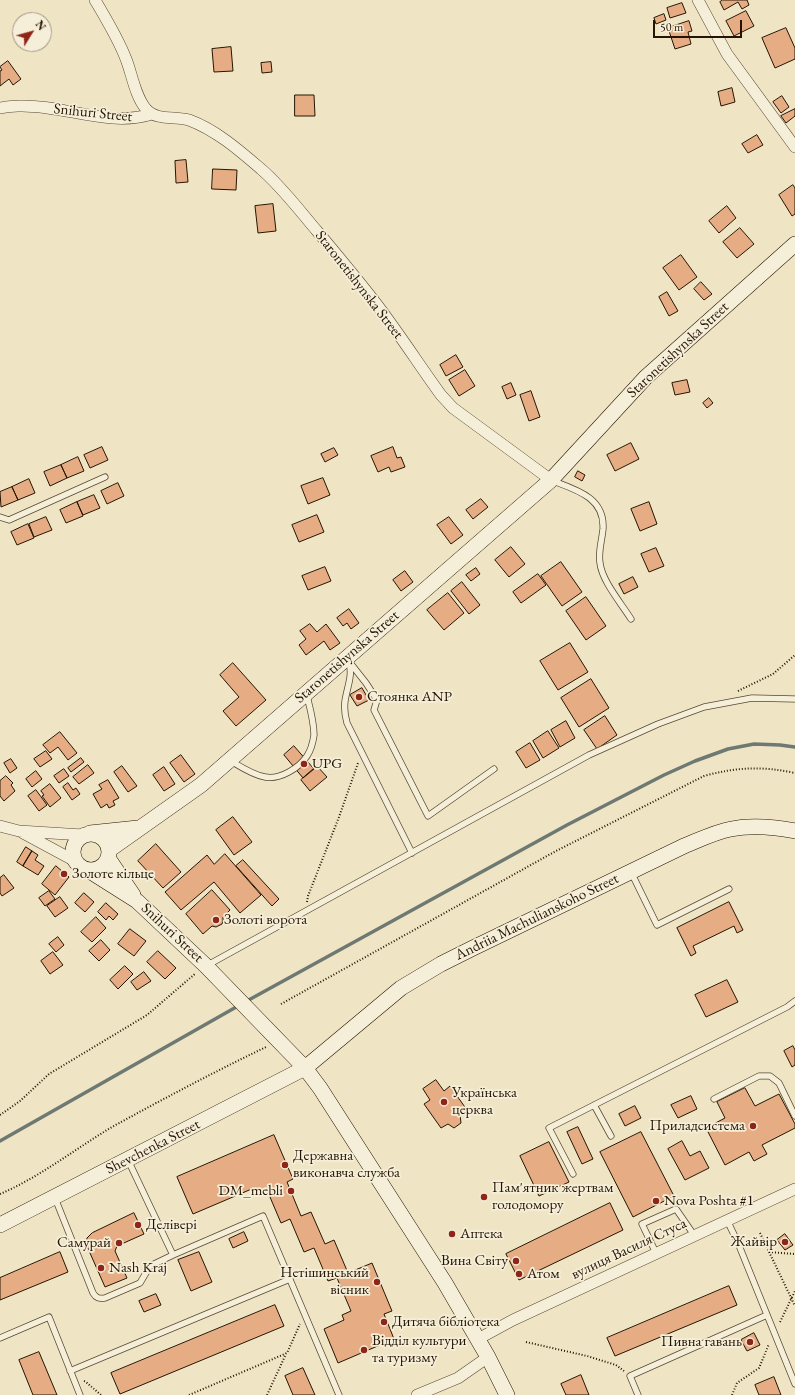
<!DOCTYPE html>
<html>
<head>
<meta charset="utf-8">
<style>
	body { margin:0 }
	#map { position:relative; width:795px; height:1395px; overflow:hidden; background:#efe5c4; font-family:"EB Garamond",serif }
	canvas { display:block }
	.north { position:absolute; left:12px; top:12px; width:40px; height:40px; box-sizing:border-box; background:#f5eed9; border:1px solid #a29783; border-radius:50%; rotate:53deg; font-size:11px; font-weight:700; line-height:16px; text-align:center; color:#251401 }
	.north::after { content:''; display:block; margin:auto; width:14px; height:18px; background:#8f2418; clip-path:polygon(50% 0,100% 100%,50% 72%,0 100%) }
	.scale { position:absolute; left:653px; top:20px; width:89px; height:18px; box-sizing:border-box; border:2px solid #251401; border-top:0; padding-left:5px; font-size:12px; line-height:14px; white-space:nowrap; color:#251401; -webkit-text-stroke:3px #f5eed9; paint-order:stroke }
</style>
</head>
<body>
<div id="map">
<canvas width="795" height="1395"></canvas>
<div class="north">N</div>
<div class="scale">50 m</div>
</div>
<script>
const ctx = document.querySelector('canvas').getContext('2d');
ctx.lineJoin = 'round';
function stroke(path, color, width, dash) { ctx.strokeStyle = color; ctx.lineWidth = width; ctx.lineCap = dash ? 'butt' : 'round'; ctx.setLineDash(dash || []); ctx.stroke(path); }
function fill(path, color) { ctx.fillStyle = color; ctx.fill(path, 'evenodd'); }
function drawText(font, color, halo, rows, align = 'center') {
  ctx.font = font + ' "EB Garamond",serif'; ctx.lineWidth = 3.5; ctx.setLineDash([]); ctx.textBaseline = 'middle'; ctx.strokeStyle = halo; ctx.fillStyle = color; for (const [text, x, y, turn = 0] of rows) {
    ctx.save(); ctx.translate(x, y); ctx.rotate((+turn || 0) * Math.PI / 180); ctx.textAlign = isNaN(turn) ? turn : align; if (halo) ctx.strokeText(text, 0, 0); ctx.fillText(text, 0, 0); ctx.restore();
  }
}
stroke(new Path2D(`
	M245,1002L567,825L664,775L695,761L728,749L754,744L780,745L795,747
	M0,1141L238,1006`), '#6d7972', 3.5);
const building = new Path2D(`
	M723,0H747L749,5L742,9L738,2L724,10L720,2Z
	M682,3L686,13L670,18L667,8Z
	M746,11L754,26L734,36L726,21Z
	M664,14L666,20L656,24L654,18Z
	M689,21L692,31L688,32L691,44L675,49L668,28Z
	M786,28L795,48V59L775,68L762,38Z
	M231,47L233,71L214,72L212,49Z
	M8,61L21,79L13,85L9,79L0,86V71L2,70L0,67Z
	M271,62L272,72L262,73L261,63Z
	M732,88L735,102L721,106L718,92Z
	M295,95H314L315,116H295Z
	M782,96L789,107L781,113L773,102Z
	M795,109V116L786,123L781,116Z
	M757,135L763,145L748,153L742,144Z
	M186,160L188,182L176,183L175,161Z
	M213,169L237,170L236,190L212,189Z
	M793,185L795,188V214L792,216L779,195Z
	M273,204L276,231L258,233L255,206Z
	M727,206L736,218L719,233L709,221Z
	M740,228L754,244L737,258L723,242Z
	M681,255L697,277L679,290L663,268Z
	M701,282L712,294L704,300L694,289Z
	M667,292L678,311L669,316L659,297Z
	M456,355L463,367L446,376L440,365Z
	M465,370L475,386L459,396L449,380Z
	M687,380L690,392L675,395L672,383Z
	M511,383L516,395L507,399L502,387Z
	M531,391L540,417L529,421L520,395Z
	M709,398L713,403L707,408L703,403Z
	M631,443L639,459L615,471L607,455Z
	M102,447L108,460L90,468L84,455Z
	M393,447L397,458L401,457L405,467L391,472L389,467L378,472L371,456Z
	M334,448L338,455L325,462L321,454Z
	M78,457L84,471L67,478L61,465Z
	M61,465L67,478L50,486L44,472Z
	M578,471L585,475L582,481L575,477Z
	M323,478L330,495L308,504L301,486Z
	M29,479L35,493L18,500L12,487Z
	M118,483L124,496L107,504L101,491Z
	M12,487L18,500L1,507L0,492Z
	M94,495L100,508L83,515L77,502Z
	M481,499L488,507L473,519L466,510Z
	M77,502L83,516L66,523L60,510Z
	M649,502L657,524L640,531L631,509Z
	M317,515L324,532L299,542L292,525Z
	M46,517L52,530L34,537L29,524Z
	M449,517L463,535L451,544L437,525Z
	M28,524L34,538L17,545L11,532Z
	M511,547L525,564L509,577L495,560Z
	M656,548L664,566L649,572L641,554Z
	M561,562L582,592L562,606L541,576Z
	M325,567L331,581L308,590L302,576Z
	M476,568L480,574L471,581L466,575Z
	M405,571L413,582L401,591L393,580Z
	M538,574L546,585L521,603L513,592Z
	M633,577L638,587L624,594L619,584Z
	M462,582L480,605L469,614L451,591Z
	M448,593L464,613L444,630L427,610Z
	M586,597L606,626L586,640L566,611Z
	M349,609L359,623L351,629L347,623L343,626L337,618Z
	M310,624L317,632L326,624L340,643L330,650L324,641L306,655L299,645L306,639L300,631Z
	M570,643L588,672L558,690L540,661Z
	M233,663L266,700L236,726L223,711L239,697L220,675Z
	M591,679L609,708L579,727L561,698Z
	M362,688L369,700L357,706L350,695Z
	M605,716L617,735L597,749L584,730Z
	M566,721L575,738L560,747L551,730Z
	M548,731L559,748L543,758L533,741Z
	M60,732L77,753L68,760L58,747L50,753L43,745Z
	M530,743L540,760L526,768L516,752Z
	M294,746L314,769L303,778L284,755Z
	M46,751L52,759L40,767L34,759Z
	M181,755L195,774L184,782L170,763Z
	M81,758L84,762L71,772L68,768Z
	M11,759L17,768L10,773L4,763Z
	M88,765L94,773L79,784L73,777Z
	M122,766L137,786L128,792L114,772Z
	M317,766L327,777L310,791L301,780Z
	M164,767L175,784L164,791L153,775Z
	M64,769L69,776L59,783L54,776Z
	M36,771L42,779L32,787L26,779Z
	M6,776L13,783L11,785L15,791L4,801L0,796V781Z
	M108,780L119,798L113,801L115,805L109,808L107,804L101,808L93,794L102,789L99,785Z
	M68,783L73,790L76,788L80,794L72,800L63,787Z
	M50,784L61,798L50,807L42,796L44,795L41,791Z
	M36,790L47,805L39,811L28,796Z
	M233,817L252,842L234,855L216,830Z
	M156,844L181,872L163,888L138,861Z
	M26,847L32,851L23,866L17,862Z
	M32,851L38,855L35,860L44,866L38,875L23,866Z
	M225,854L261,895L240,913L214,882L181,910L165,892L207,855L214,864Z
	M243,860L279,899L272,906L236,866Z
	M56,866L69,877L55,895L42,884Z
	M4,875L14,888L2,896L0,893V878Z
	M212,890L230,910L223,917V921L222,924L216,927L212,926L203,934L186,914Z
	M49,891L55,899L45,906L39,898Z
	M84,893L94,902L85,912L75,903Z
	M60,897L68,908L55,917L47,906Z
	M729,902L743,930L737,933L734,926L693,946L696,953L691,956L677,928Z
	M106,903L118,914L113,920L109,916L106,920L98,912Z
	M96,917L106,928L92,942L81,932Z
	M130,929L146,941L134,956L118,944Z
	M58,937L64,945L56,952L49,944Z
	M101,940L110,950L99,961L89,951Z
	M158,951L176,968L165,979L147,962Z
	M53,952L63,965L50,974L41,961Z
	M125,966L133,974L118,989L110,980Z
	M144,972L151,981L137,990L131,982Z
	M727,980L738,1002L706,1017L695,995Z
	M793,1046L795,1050V1065L792,1067L784,1051Z
	M436,1080L444,1091L450,1086L467,1110L460,1115L461,1123L454,1128L448,1124L441,1128L424,1104L430,1100L423,1089Z
	M745,1088L755,1106L779,1094L795,1124V1128L762,1145L767,1154L754,1161L749,1152L725,1165L706,1128L725,1118L717,1102Z
	M691,1096L697,1109L678,1118L671,1105Z
	M635,1106L641,1118L625,1126L619,1114Z
	M578,1127L593,1159L582,1164L567,1132Z
	M641,1132L674,1196L633,1217L600,1152Z
	M274,1135L293,1179L287,1182L301,1216L311,1212L325,1244L334,1240L348,1273L372,1263L392,1311L384,1314L394,1339L338,1363L324,1329L344,1320L342,1315L351,1311L337,1278L328,1281L314,1248L304,1252L290,1219L281,1223L267,1190L257,1195L254,1188L193,1214L177,1177Z
	M682,1141L690,1156L700,1151L709,1168L685,1180L668,1149Z
	M549,1142L569,1182L539,1196L520,1156Z
	M610,1203L623,1230L519,1280L506,1254Z
	M134,1213L144,1234L117,1246L115,1251L127,1278L105,1287L86,1244L87,1238L92,1233Z
	M244,1232L248,1241L233,1248L229,1239Z
	M785,1234L793,1245L785,1250L777,1240Z
	M60,1252L68,1272L0,1300V1278Z
	M199,1252L212,1282L191,1291L178,1260Z
	M729,1286L737,1305L615,1356L607,1338Z
	M156,1294L161,1305L144,1312L139,1301Z
	M275,1305L284,1326L120,1394L111,1373Z
	M754,1333L760,1345L747,1351L741,1340Z
	M39,1352L57,1395H33L19,1360Z
	M303,1368L315,1395H293L285,1376Z
	M581,1375L589,1395H566L561,1384Z
	M774,1377L781,1395H759L755,1385Z`);
fill(building, '#e6ad85');
stroke(building, '#251401', 1);
const lane = new Path2D(`
	M553,481C577,490 605,498 603,529C602,540 598,552 600,563C602,581 621,603 631,619
	M0,517L9,520L105,477
	M347,659L366,683L377,700L374,710L428,816L494,769
	M349,662C353,676 347,687 345,701C344,709 345,716 347,723L412,853
	M231,761C241,767 253,775 265,777C280,780 299,768 307,756C311,750 313,742 314,735C314,722 310,708 307,696
	M631,872L657,925L729,889
	M206,966L589,755L658,724L704,707L752,698L795,699
	M714,1099L759,1076H770L779,1083L795,1116
	M594,1105L611,1136
	M573,1174L549,1128L787,1007L795,1001
	M55,1198L93,1293C96,1298 99,1299 105,1298L140,1283L150,1266L173,1255L128,1160
	M727,1220L738,1243L795,1384
	M656,1253L642,1224L676,1209L694,1235
	M173,1255L263,1216L339,1395
	M0,1338L49,1317L80,1395
	M70,1371L290,1279
	M638,1395L630,1376L767,1315`);
const street = new Path2D(`
	M95,0C106,19 118,38 126,59C132,74 135,96 146,109C156,121 176,116 189,120C216,130 239,150 261,169C282,187 299,210 317,231C338,256 359,281 378,306C400,335 420,366 441,395L453,408L551,480
	M698,0L727,54L795,147
	M0,108C6,107 12,106 18,106C63,104 108,128 152,114
	M0,826L19,831L83,835
	M23,833L75,861
	M478,1339L513,1320L795,1189
	M417,1395L458,1378L488,1357`);
const secondary = new Path2D(`
	M90,833L138,828
	M73 852a18 18 0 1 1 36 0a18 18 0 1 1-36 0Z
	M109,850L201,785L551,480L646,377L795,244
	M108,858L133,895
	M88,870L137,901L206,966L305,1068L320,1088L445,1283L488,1357L507,1395
	M0,1225L305,1068L401,988L441,964L473,948L684,846C699,840 715,832 731,829C752,825 774,827 795,831`);
stroke(lane, '#584832', 7);
stroke(street, '#584832', 12);
stroke(secondary, '#251401', 16);
stroke(new Path2D(`
	M738,691L773,674L795,655
	M307,902L308,896L339,817L358,763
	M281,1004L556,851L704,776C737,767 762,766 795,773
	M0,1115L20,1101L49,1074L147,1015L196,973
	M0,1194C40,1177 75,1149 112,1127C163,1099 214,1072 266,1047
	M760,1233L795,1306
	M769,1252L795,1254
	M780,1322L795,1291
	M526,1342L587,1356L616,1365L624,1371
	M84,1381L86,1382L101,1395
	M189,1395L287,1353L300,1324
	M267,1395L286,1354
	M732,1395L737,1383L759,1368L769,1344`), '#251401', 2, [1, 2]);
stroke(lane, '#f5eed9', 5.5);
stroke(street, '#f5eed9', 11);
stroke(secondary, '#f5eed9', 15);
for (const [x, y, r, color] of [
	[359,697,4,"#8f2418"],
	[304,764,4,"#8f2418"],
	[64,874,4,"#8f2418"],
	[216,920,4,"#8f2418"],
	[444,1102,4,"#8f2418"],
	[753,1126,4,"#8f2418"],
	[285,1165,4,"#8f2418"],
	[291,1191,4,"#8f2418"],
	[484,1197,4,"#8f2418"],
	[656,1201,4,"#8f2418"],
	[138,1225,4,"#8f2418"],
	[452,1234,4,"#8f2418"],
	[785,1242,4,"#8f2418"],
	[119,1243,4,"#8f2418"],
	[516,1261,4,"#8f2418"],
	[101,1268,4,"#8f2418"],
	[519,1274,4,"#8f2418"],
	[377,1282,4,"#8f2418"],
	[384,1322,4,"#8f2418"],
	[750,1342,4,"#8f2418"],
	[364,1350,4,"#8f2418"]
]) { const dot = new Path2D(); dot.arc(x, y, r, 0, 2 * Math.PI); ctx.fillStyle = color; ctx.fill(dot); stroke(dot, '#f5eed9', 1.5); }
drawText('15px', '#251401', '#f5eed9', [
	["Snihuri Street",93,113,6],
	["Staronetishynska Street",359,285,52],
	["Staronetishynska Street",678,350,-43],
	["Staronetishynska Street",347,657,-41],
	["Andriia Machulianskoho Street",537,917,-26],
	["Snihuri Street",172,933,43],
	["Shevchenka Street",153,1147,-27],
	["вулиця Василя Стуса",629,1249,-25]
]);
drawText('15px', '#251401', '#f5eed9', [
	["Стоянка ANP",367,697],
	["UPG",312,764],
	["Золоте кільце",72,874],
	["Золоті ворота",224,920],
	["Українська",452,1093],
	["церква",452,1110],
	["Приладсистема",745,1126,"right"],
	["Державна",293,1156],
	["виконавча служба",293,1173],
	["Пам'ятник жертвам",492,1188],
	["голодомору",492,1205],
	["DM_mebli",283,1191,"right"],
	["Nova Poshta #1",664,1201],
	["Делівері",146,1225],
	["Аптека",460,1234],
	["Жайвір",777,1242,"right"],
	["Самурай",111,1243,"right"],
	["Вина Світу",508,1261,"right"],
	["Nash Kraj",109,1268],
	["Нетішинський",369,1273,"right"],
	["вісник",369,1290,"right"],
	["Атом",527,1274],
	["Дитяча бібліотека",392,1322],
	["Відділ культури",372,1341],
	["та туризму",372,1358],
	["Пивна гавань",742,1342,"right"]
], 'left');
</script>
</body>
</html>
